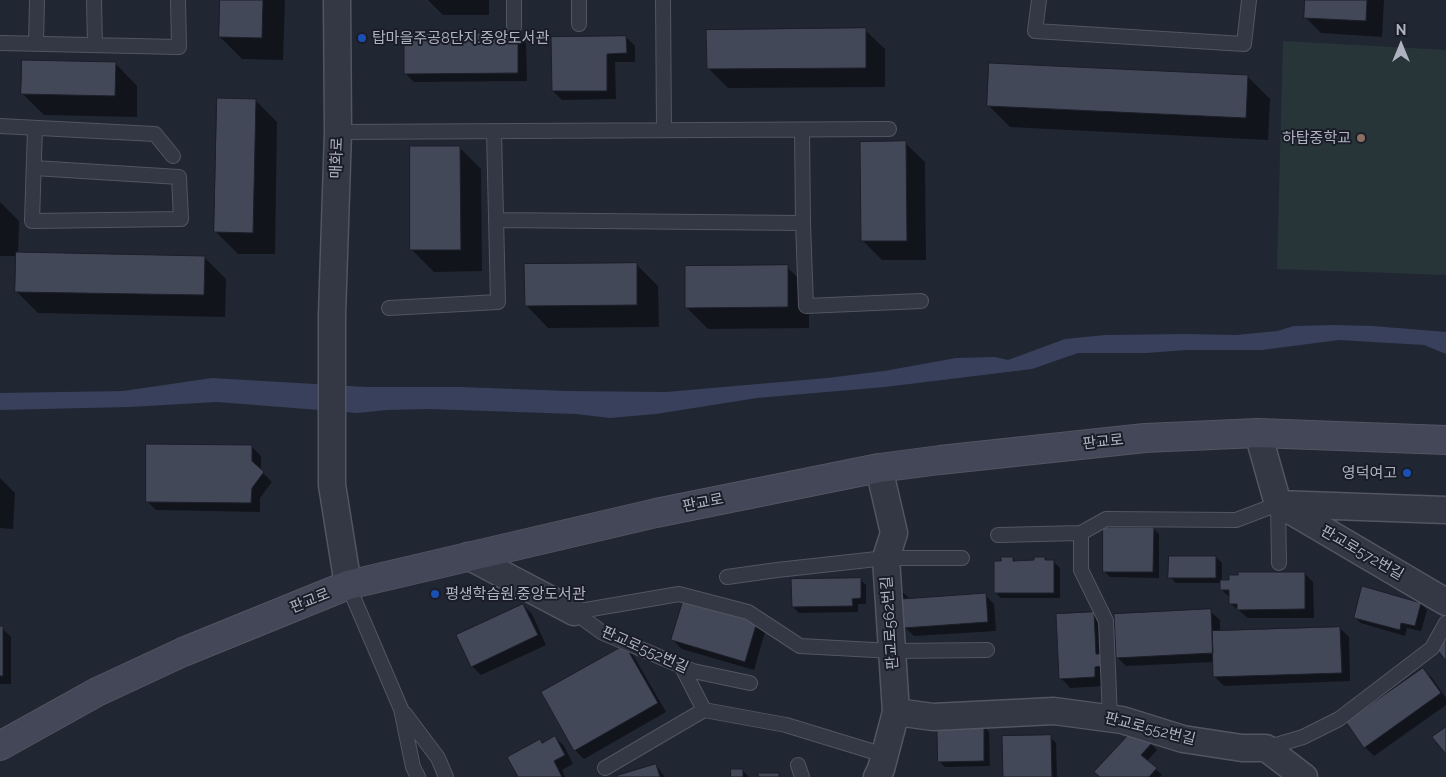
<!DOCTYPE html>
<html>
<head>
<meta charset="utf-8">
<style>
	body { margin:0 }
	#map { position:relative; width:1446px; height:777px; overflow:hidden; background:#212633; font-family:Raleway,sans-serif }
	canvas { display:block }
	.north { position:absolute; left:1376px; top:20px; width:50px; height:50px; -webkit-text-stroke:4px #1a1d28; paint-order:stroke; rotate:0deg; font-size:14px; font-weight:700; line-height:20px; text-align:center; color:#afb2c1 }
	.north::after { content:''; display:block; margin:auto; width:18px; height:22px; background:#afb2c1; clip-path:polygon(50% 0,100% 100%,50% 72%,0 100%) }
</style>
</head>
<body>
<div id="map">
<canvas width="1446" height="777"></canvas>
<div class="north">N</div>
</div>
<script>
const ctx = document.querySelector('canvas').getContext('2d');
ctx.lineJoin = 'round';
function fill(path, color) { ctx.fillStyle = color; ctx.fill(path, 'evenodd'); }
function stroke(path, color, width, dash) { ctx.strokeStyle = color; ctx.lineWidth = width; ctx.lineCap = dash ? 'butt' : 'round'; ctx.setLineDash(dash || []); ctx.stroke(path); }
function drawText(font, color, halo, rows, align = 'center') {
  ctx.font = font + ' Raleway,"Noto Sans KR",sans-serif'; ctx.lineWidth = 4; ctx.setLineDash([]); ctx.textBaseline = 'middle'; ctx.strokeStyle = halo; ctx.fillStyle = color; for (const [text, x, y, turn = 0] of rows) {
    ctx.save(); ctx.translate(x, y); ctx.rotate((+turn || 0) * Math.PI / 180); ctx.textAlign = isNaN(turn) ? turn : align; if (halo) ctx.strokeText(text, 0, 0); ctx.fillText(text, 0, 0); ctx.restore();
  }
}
fill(new Path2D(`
	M1283,41L1446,50V275L1277,269Z`), '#273538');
fill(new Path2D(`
	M1334,325L1373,326L1446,332V354L1424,345L1339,340L1262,350H1186L1147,353H1078L1032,369L885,387L757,398L656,414L610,418L576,414L428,409L387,410L357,413L217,402L129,407L0,410V393L123,391L212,378L366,387H461L568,391L666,392L827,378L884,371L956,358L995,357L1008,360L1065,339L1105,335L1185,334L1236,335L1277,331L1294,326Z`), '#38405b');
fill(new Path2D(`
	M221,0H285L283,60L242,59L220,37Z
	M428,0H489V15H443Z
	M1306,0H1384L1382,37L1321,33L1305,17Z
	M865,30L885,49V87L728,88L708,68Z
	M517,34L526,43L527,81L414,82L405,73Z
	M626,37L635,46V62H615L616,99L562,100L553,91Z
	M115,63L137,86V117L44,115L22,93Z
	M1248,77L1270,99L1268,140L1010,127L988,105Z
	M255,100L277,122L275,254H238L215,231Z
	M905,143L925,162L926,260H882L862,240Z
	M459,147L481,169L482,271L434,272L412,250Z
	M0,202L19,221L18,254L204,257L226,279L225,317L38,313L16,291L17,256H0Z
	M636,264L658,286L659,327L548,328L526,305Z
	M787,267L809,289V328L708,329L686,307Z
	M252,447L261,456V471L272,482L260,498V512L156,510L147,501Z
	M0,478L15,493L13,529L0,528Z
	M1153,528L1159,534V578L1110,577L1104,571Z
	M1216,557L1222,563V581L1304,573L1313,582L1314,618H1248L1231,604V599L1222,590V583H1176L1170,577Z
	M1013,558L1016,562L1035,561L1045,558L1048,562H1054L1060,568V598H1001L995,592L1003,562Z
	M860,579L866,585V604H858V612L799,613L793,607Z
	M900,590L910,599L985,595L994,604L996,631L914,636L895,618Z
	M1421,604L1427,610L1421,631L1407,628L1405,636L1361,623L1355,618Z
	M523,605L532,614L546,645L481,675L472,666Z
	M1210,611L1220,620V632L1340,628L1349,637L1350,681L1224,686L1215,677L1214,662L1126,666L1117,657Z
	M1094,613L1103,622L1104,686L1070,688L1061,678Z
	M756,623L765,632L754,670L682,649L673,640Z
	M0,628H2L11,637V684H0Z
	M624,646L633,655L666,712L584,759L575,750Z
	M1423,669L1432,678L1446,698V705L1374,756L1365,747Z
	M983,726L989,732L990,766L945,767L939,761Z
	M555,737L564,746L573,764L562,770L565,777H520L540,741L543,744Z
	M1050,737L1056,743L1057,777H1004Z
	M1151,744L1157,750L1147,761L1162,775L1160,777H1101Z
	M656,765L665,777H618Z
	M743,771L749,777H732Z`), '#0007');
const building = new Path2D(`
	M220,0H263L262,38L219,37Z
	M1305,0H1367L1366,21L1304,18Z
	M866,28V68L707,69L706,30Z
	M518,33V73L404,74V34Z
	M626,36L627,53L607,54V91H552L551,37Z
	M22,60L116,62L115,96L21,94Z
	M989,63L1248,75L1246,118L987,106Z
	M217,98L256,99L253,233L214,232Z
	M906,141L907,241H861L860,142Z
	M410,146H460L461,250H410Z
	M16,252L205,256L204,295L15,292Z
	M637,263V305L525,306L524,264Z
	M788,265V307L685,308V266Z
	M146,444L252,445V461L264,472L252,488L251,503L146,502Z
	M1103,527H1154L1153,572H1103Z
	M1169,556H1216V578H1168Z
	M1001,557H1013V561L1034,560V557H1045V560H1054V593H994V561H1001Z
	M1238,572H1305V609L1237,610V604H1229V590H1220V580H1229V575H1238Z
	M861,578V598L852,599L853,606L792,607L791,579Z
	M1362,586L1421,603L1415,626L1401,623L1400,630L1354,618Z
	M901,588L902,599L986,593L988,622L903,628Z
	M683,601L757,622L745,662L671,640Z
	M523,604L538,635L471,667L456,635Z
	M1211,609L1213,653L1116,658L1114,614Z
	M1094,612L1096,654H1101L1102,666L1095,667V677L1059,679L1056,614Z
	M0,626H3V676H0Z
	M1340,627L1342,673L1213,677L1212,631Z
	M1446,637V661L1437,649L1441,647L1438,643Z
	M625,645L658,703L574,751L541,692Z
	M1423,668L1441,693L1364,748L1346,722Z
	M937,725H984V761L938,762Z
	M1446,727V754L1432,737Z
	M1135,728L1152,743L1141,755L1157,768L1149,777H1100L1094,772Z
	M1051,735L1052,777H1003L1002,736Z
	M555,736L565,755L554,761L562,777H518L507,757L540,739L542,743Z
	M656,764L660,777H617L616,776Z
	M731,769H743V777H731Z
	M758,773H779V777H759Z`);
fill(building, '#434858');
stroke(building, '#1c1f2a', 1);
const service = new Path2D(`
	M94,0L95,45
	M514,0V27
	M663,0L664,130
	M1039,0L1035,31L1244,44L1249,0
	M579,24V0
	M0,43L179,47L178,0
	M36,44L37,0
	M0,126L155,134L173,156
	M338,132L889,129
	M34,168L179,177L181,219L32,221L35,128
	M496,220L803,223L802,130
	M803,223L806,306L921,301
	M389,308L498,302L494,131
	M1081,533V570L1106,621L1110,718
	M998,535L1081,533L1106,519L1236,520L1278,504L1279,563
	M727,577L777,570L886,558H962
	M348,585L401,709L413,767L418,777
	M574,612L679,594L748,612L800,646L893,651L987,650
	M574,612L603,633L693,671L750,683
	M682,667L704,710L786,725L884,755
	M405,714L438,758L446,777
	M1266,748L1303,737L1339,719L1432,648L1446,623
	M798,765L802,777
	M605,768L704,710`);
const minor = new Path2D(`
	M337,0L338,132L332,315V485L348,585
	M1258,433L1278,504L1446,510
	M1281,505L1446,602
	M468,556L574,612
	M896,712L933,717L1054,711L1122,720L1183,739L1242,748H1266L1304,777
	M877,777L881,769L896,712L886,558L894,533L879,468`);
const secondary = new Path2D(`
	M0,746L97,692L183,652L348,585L656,513L879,468L940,460L1145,438L1258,433L1446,440`);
stroke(service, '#525562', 16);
stroke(minor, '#525562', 29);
stroke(secondary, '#525562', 30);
stroke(service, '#343844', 14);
stroke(minor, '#343844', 26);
stroke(secondary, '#434757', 28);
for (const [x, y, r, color] of [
	[362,38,5,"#1a4fb4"],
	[1361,138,5,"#8d6e63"],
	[1407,473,5,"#1a4fb4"],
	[435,594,5,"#1a4fb4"]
]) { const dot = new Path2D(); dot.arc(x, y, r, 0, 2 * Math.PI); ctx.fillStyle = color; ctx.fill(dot); stroke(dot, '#1a1d28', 2); }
drawText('15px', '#afb2c1', '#1a1d28', [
	["탑마을주공8단지.중앙도서관",372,38],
	["하탑중학교",1351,138,"right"],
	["영덕여고",1397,473,"right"],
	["평생학습원.중앙도서관",445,594]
], 'left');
drawText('15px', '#afb2c1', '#1a1d28', [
	["매화로",337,158,-88],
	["판교로",1103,442,-6],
	["판교로",703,503,-11],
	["판교로572번길",1362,553,30],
	["판교로",310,601,-22],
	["판교로562번길",890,623,-94],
	["판교로552번길",645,650,24],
	["판교로552번길",1150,729,14]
]);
</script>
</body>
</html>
